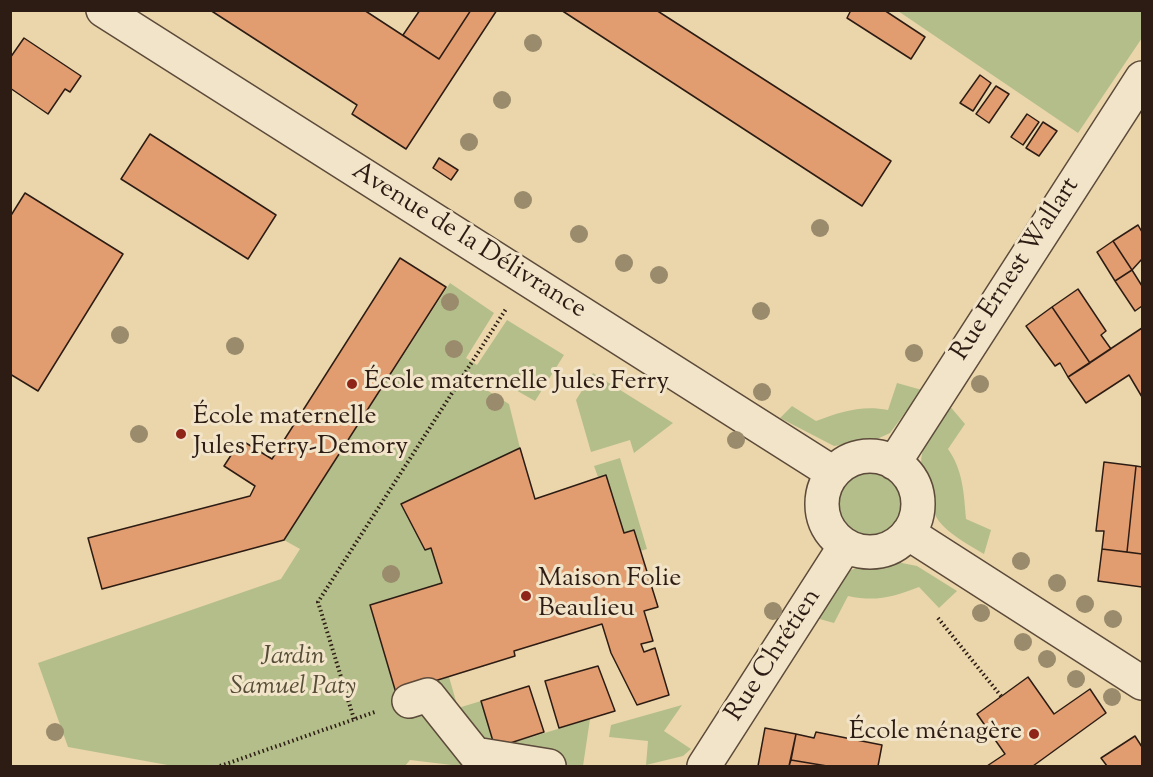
<!DOCTYPE html>
<html>
<head>
<meta charset="utf-8">
<style>
	body { margin:0 }
	#map { position:relative; width:1153px; height:777px; overflow:hidden; background:#ebd6ab; font-family:"Sorts Mill Goudy",serif }
	canvas { display:block }
	.frame { position:absolute; inset:0; border:12px solid #2d1c14; pointer-events:none }
</style>
</head>
<body>
<div id="map">
<canvas width="1153" height="777"></canvas>
<div class="frame"></div>
</div>
<script>
const ctx = document.querySelector('canvas').getContext('2d');
ctx.lineJoin = 'round';
function fill(path, color) { ctx.fillStyle = color; ctx.fill(path, 'evenodd'); }
function stroke(path, color, width, dash) { ctx.strokeStyle = color; ctx.lineWidth = width; ctx.lineCap = dash ? 'butt' : 'round'; ctx.setLineDash(dash || []); ctx.stroke(path); }
function drawText(font, color, halo, rows, align = 'center') {
  ctx.font = font + ' "Sorts Mill Goudy",serif'; ctx.lineWidth = 6; ctx.setLineDash([]); ctx.textBaseline = 'middle'; ctx.strokeStyle = halo; ctx.fillStyle = color; for (const [text, x, y, turn = 0] of rows) {
    ctx.save(); ctx.translate(x, y); ctx.rotate((+turn || 0) * Math.PI / 180); ctx.textAlign = isNaN(turn) ? turn : align; if (halo) ctx.strokeText(text, 0, 0); ctx.fillText(text, 0, 0); ctx.restore();
  }
}
fill(new Path2D(`
	M898,11H1142V38L1078,133Z
	M450,283L494,313L466,358L477,365L507,320L564,355L535,401L493,377L485,389L509,404L520,448L401,504L425,550L431,548L442,583L370,605L396,693L449,677L458,708L481,701L496,748L590,719L583,766H460L410,760L405,766H173L68,747L38,663L281,579L300,549L284,540Z
	M593,373L673,423L634,453L630,440L591,452L576,400Z
	M897,383L922,390L890,433L875,440L834,446L780,418L792,406L816,421C841,412 861,405 888,410Z
	M948,404L965,424L948,449C963,470 964,494 966,519L991,530L984,554C969,545 939,529 934,512C932,503 932,494 929,485C925,474 919,466 922,454C926,436 939,420 948,404Z
	M620,458L647,549L640,551L634,530L624,533L606,475L598,477L594,466Z
	M836 505a33 33 0 1 1 66 0a33 33 0 1 1-66 0Z
	M897,562L917,566L957,591L939,608L919,587C893,597 876,602 848,596L834,623L816,618L846,573C859,564 881,566 897,562Z
	M682,705L664,731L691,749L683,756L646,765L648,741L609,737L611,725Z`), '#b4be8b');
const building = new Path2D(`
	M210,10H364L439,59L471,10H497L406,149L352,114L357,105Z
	M420,10H471L439,59L403,35Z
	M561,10H656L891,161L862,206Z
	M851,10H884L925,37L911,59L847,18Z
	M24,38L81,76L70,92L65,89L48,114L10,88V58Z
	M980,75L991,83L973,111L960,103Z
	M996,86L1009,94L989,123L976,114Z
	M1027,114L1039,122L1023,145L1011,137Z
	M1043,122L1057,131L1039,156L1026,148Z
	M150,134L276,215L248,259L121,179Z
	M439,158L458,170L451,180L433,168Z
	M25,193L123,254L38,391L10,374V217Z
	M1138,225L1142,232V259L1132,270L1113,241Z
	M1113,241L1132,270L1115,281L1097,252Z
	M400,258L446,287L284,540L102,589L88,538L250,496L255,486L224,466L241,440L272,459Z
	M1132,270L1142,286V306L1135,311L1115,281Z
	M1078,289L1106,331L1101,335L1111,349L1090,363L1052,307Z
	M1052,307L1090,363L1068,377L1060,363L1055,366L1026,326Z
	M1142,328V397L1129,375L1086,403L1068,377Z
	M520,448L535,499L606,475L624,533L634,530L658,607L644,611L653,641L641,644L644,652L655,648L669,695L637,705L611,653L602,624L514,651L515,656L396,693L370,605L442,583L431,548L425,550L401,504Z
	M1104,462L1136,466L1127,552L1102,549L1104,531H1096Z
	M1136,466L1142,467V554L1127,552Z
	M1102,549L1142,554V587L1098,581Z
	M598,666L615,711L559,728L545,681Z
	M1028,677L1054,714L1090,689L1106,713L1033,766H987L1005,754L977,714Z
	M529,686L544,732L495,748L481,701Z
	M765,728L796,734L789,766H758Z
	M816,732L882,745L878,766H827L791,760L796,734L814,738Z
	M1135,736L1142,747V766H1107L1101,758Z
	M791,760L827,766H789Z`);
fill(building, '#e19d6f');
stroke(building, '#2d1c14', 1.5);
const minor = new Path2D(`
	M103,10L833,473
	M822 504a48 48 0 1 1 96 0a48 48 0 1 1-96 0Z
	M894,463L1142,78
	M908,533L1142,683
	M409,701L428,695L475,754L549,766
	M704,766L845,546`);
stroke(minor, '#5c4a3a', 36);
stroke(new Path2D(`
	M938,618L1001,696
	M354,719L318,602L506,309
	M220,766L375,712`), '#2d1c14', 4, [1.5, 3]);
stroke(minor, '#f2e4c8', 33);
ctx.fillStyle = '#998b6c';
for (const [x, y] of [
	[533,43],
	[502,100],
	[469,142],
	[523,200],
	[820,228],
	[579,234],
	[624,263],
	[659,275],
	[450,302],
	[761,311],
	[120,335],
	[235,346],
	[454,349],
	[914,353],
	[980,384],
	[762,392],
	[495,402],
	[139,434],
	[736,440],
	[1021,561],
	[391,574],
	[1057,583],
	[1085,604],
	[773,611],
	[981,613],
	[1113,619],
	[1023,642],
	[1047,659],
	[1076,679],
	[1112,697],
	[55,732]
]) { ctx.beginPath(); ctx.arc(x, y, 9, 0, 2 * Math.PI); ctx.fill(); }
for (const [x, y, r, color] of [
	[352,384,6,"#8f2418"],
	[181,434,6,"#8f2418"],
	[526,596,6,"#8f2418"],
	[1034,734,6,"#8f2418"]
]) { const dot = new Path2D(); dot.arc(x, y, r, 0, 2 * Math.PI); ctx.fillStyle = color; ctx.fill(dot); stroke(dot, '#f2e4c8', 2); }
drawText('26px', '#2d1c14', '#f2e4c8', [
	["Avenue de la Délivrance",468,242,32],
	["Rue Ernest Wallart",1017,270,-57],
	["Rue Chrétien",775,656,-57]
]);
drawText('26px', '#2d1c14', '#f2e4c8', [
	["École maternelle Jules Ferry",364,384],
	["École maternelle",193,419],
	["Jules Ferry-Demory",193,449],
	["Maison Folie",538,581],
	["Beaulieu",538,611],
	["École ménagère",1022,734,"right"]
], 'left');
drawText('italic 26px', '#564d38', '#f2e4c8', [
	["Jardin",293,659],
	["Samuel Paty",293,689]
]);
</script>
</body>
</html>
